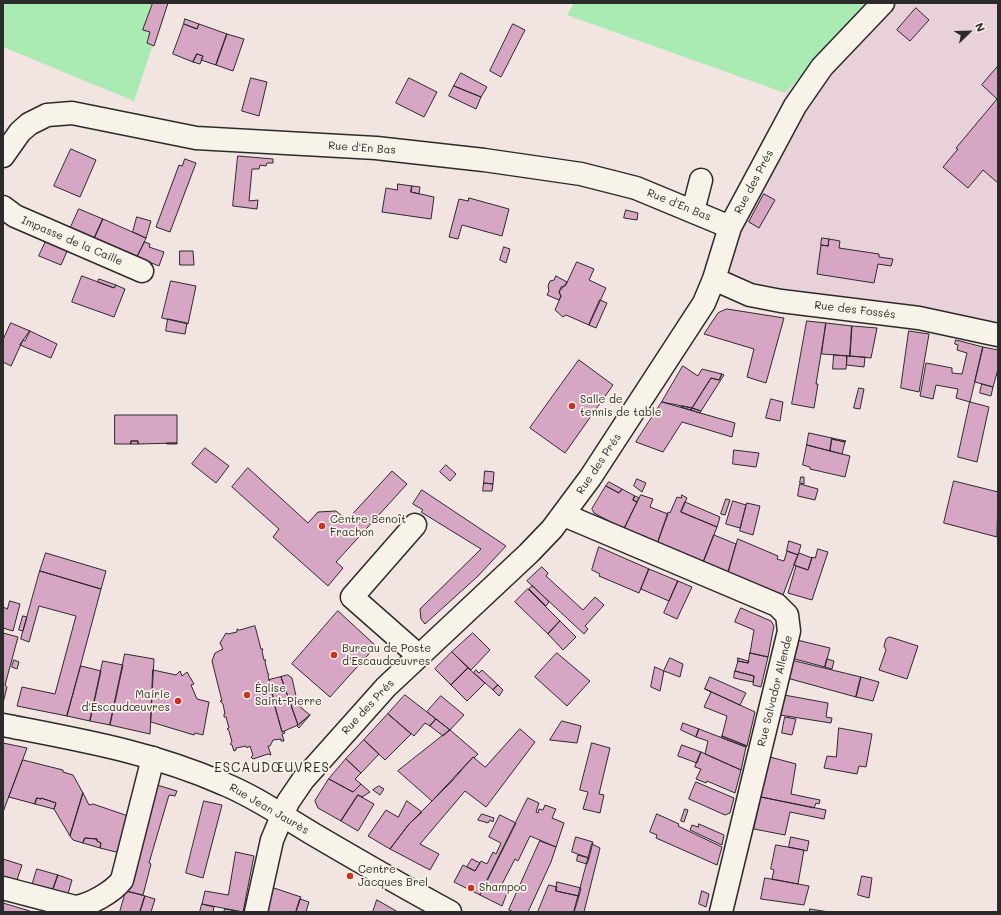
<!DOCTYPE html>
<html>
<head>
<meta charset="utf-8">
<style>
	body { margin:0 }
	#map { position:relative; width:1001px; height:915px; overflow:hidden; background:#f1e4e1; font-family:Mali,sans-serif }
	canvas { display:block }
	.frame { position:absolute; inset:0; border:4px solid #2b2b2b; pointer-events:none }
	.north { position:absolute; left:949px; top:12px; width:40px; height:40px; -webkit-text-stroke:3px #f7f3e8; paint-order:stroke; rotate:67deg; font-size:11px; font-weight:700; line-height:16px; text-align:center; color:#2b2b2b }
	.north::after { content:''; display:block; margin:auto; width:14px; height:18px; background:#2b2b2b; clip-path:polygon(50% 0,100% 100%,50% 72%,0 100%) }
</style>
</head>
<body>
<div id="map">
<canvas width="1001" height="915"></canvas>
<div class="frame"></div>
<div class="north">N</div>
</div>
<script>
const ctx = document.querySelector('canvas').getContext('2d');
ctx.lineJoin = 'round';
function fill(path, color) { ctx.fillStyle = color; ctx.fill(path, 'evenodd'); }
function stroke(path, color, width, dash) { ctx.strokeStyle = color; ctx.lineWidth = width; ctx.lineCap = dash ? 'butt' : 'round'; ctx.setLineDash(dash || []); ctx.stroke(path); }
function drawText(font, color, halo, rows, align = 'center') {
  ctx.font = font + ' Mali,sans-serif'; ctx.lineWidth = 3.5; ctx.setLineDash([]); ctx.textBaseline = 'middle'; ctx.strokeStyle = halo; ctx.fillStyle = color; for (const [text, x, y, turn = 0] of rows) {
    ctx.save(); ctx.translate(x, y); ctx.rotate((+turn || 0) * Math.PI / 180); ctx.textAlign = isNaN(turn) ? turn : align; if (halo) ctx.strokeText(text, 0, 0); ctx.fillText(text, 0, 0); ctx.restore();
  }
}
fill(new Path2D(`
	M873,3H998V325L722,295L731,236L786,93Z`), '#e9d1d9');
fill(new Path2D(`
	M3,3H167L134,101L3,47Z
	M574,3H873L785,93L567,15Z`), '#aaeab3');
const building = new Path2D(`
	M153,3H168L154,46L147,43L150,32L143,30Z
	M916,8L929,20L910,41L897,30Z
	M185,19L199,24L197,29L184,24Z
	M184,24L197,29L199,24L227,34L216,65L201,60L203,56L197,54L193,62L173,54Z
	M513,24L525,30L501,77L490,71Z
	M227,34L244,39L233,71L216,65Z
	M197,54L203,56L200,64L193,62Z
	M998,66V183L983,170L968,188L943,167L958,149L956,148L997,99L982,85Z
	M461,73L487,87L481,97L454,86Z
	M251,78L267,82L259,116L242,111Z
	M409,78L437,92L424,117L396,103Z
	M454,86L481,97L476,109L449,96Z
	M71,149L96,160L80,197L54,186Z
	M238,156L273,159V163H267L266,166L260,165L259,169H252L249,201L258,200L257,209L233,206Z
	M185,159L196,163L170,232L156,227L179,165L182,166Z
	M398,184L412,186L411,192L434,197L431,219L382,212L386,188L397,190Z
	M412,186L420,187L419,194L411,192Z
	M764,194L775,200L759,228L749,222Z
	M469,198L509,209L502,236L462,225L458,239L449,237L459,199L468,201Z
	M79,209L103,219L94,239L70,229Z
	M626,210L638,213L637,220L624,218Z
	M137,217L151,221L146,238L133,232Z
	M103,219L146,238L137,257L94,239Z
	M822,238L829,239L828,246L821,245Z
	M47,239L68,249L61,265L39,256Z
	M829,239L840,241L839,248L879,254V257L893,259L891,266L878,264L874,283L817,274L821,245L828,246Z
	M145,242L150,244L149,247L164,252L159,266L137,257Z
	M504,247L510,249L506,263L500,260Z
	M180,251H193L194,265H180Z
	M577,262L594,269L589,280L606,288L589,325L566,315L563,317L555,310L561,296L559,292L561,287L565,286Z
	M82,276L114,288L116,285L125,289L114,317L72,302Z
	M556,276L567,282L559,292L561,296L559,300L547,295L549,291L548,286L550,281L554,280Z
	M99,279L116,285L114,288L98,282Z
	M171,281L196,286L188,324L162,318Z
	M600,300L607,303L596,328L589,325Z
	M727,309L784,318L766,383L747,377L754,349L704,334L718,313Z
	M168,319L187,323L185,334L166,331Z
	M807,321L826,323L816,384H818L814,408L792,404Z
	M11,323L30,331L25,341L23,340L11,366L3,362V340Z
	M826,323L852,326L850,356L822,354Z
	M852,326L877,328L871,358L850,356Z
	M30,331L57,344L51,358L20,345Z
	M909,331L929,334L919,392L901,388Z
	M956,340L983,347L970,402L956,398L958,389L936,385L933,399L920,396L926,363L952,368V373L962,374L967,353L957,350L958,345L955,344Z
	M983,347L998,350V369L993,387L975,382Z
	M834,355L847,356L846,369H833Z
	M847,356L865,357L864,367L847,365Z
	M579,360L613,385L565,453L530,428Z
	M683,366L698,376L702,369L722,374L719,380L711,378L692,408L662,402Z
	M722,374L724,375L701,411L692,408L711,378L719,380Z
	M982,384L993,387L991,396L980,393Z
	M859,388L864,389L860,409L854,408Z
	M771,399L783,402L780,421L766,418Z
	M662,402L735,423L732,437L682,422L663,452L636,442Z
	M970,402L989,407L977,462L958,457Z
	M683,406L692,408L691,410L681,407Z
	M692,408L701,411L700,413L691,410Z
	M115,415H177V443L138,444V441H131V444H115Z
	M809,433L832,438L830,451L807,445Z
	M832,438L846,441L845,442L832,439Z
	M832,439L845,442L842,454L830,451Z
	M131,441H138V444H131Z
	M167,443H177V444H167Z
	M807,445L850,456L845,477L810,469V467L803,465Z
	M205,448L229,466L216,483L192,464Z
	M734,450L759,453L756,467L733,464Z
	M446,465L456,474L450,481L440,472Z
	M248,468L308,523L318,512L336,511L347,520L392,471L407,484L336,562L343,568L328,586L273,537L279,529L232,487Z
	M485,471L494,472L493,484L484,483Z
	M801,477H804V484L800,483Z
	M637,479L646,483L642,492L634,486Z
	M954,481L998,492L997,537L944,523Z
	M609,482L622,489L619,493L606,486Z
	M484,483L493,484L492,491H483Z
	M800,484L818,489L815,500L798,496Z
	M606,486L619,493L622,489L635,496L633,500L637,502L624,529L594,513L592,509Z
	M422,490L506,546L478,576L425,624L421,619L420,609L481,549L421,512L423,510L413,504Z
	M641,495L653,499L650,507L668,514L657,544L624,529Z
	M682,495L687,498L681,512L717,527L703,563L657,544L668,512L670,513L677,497L681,498Z
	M635,496L639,498L637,502L633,500Z
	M726,499L730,500L725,515L721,514Z
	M733,501L746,505L740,528L726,524Z
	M685,502L720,517L717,527L681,512Z
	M747,503L760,506L753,535L740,531Z
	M714,535L736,544L728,573L703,563Z
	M738,539L778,556L777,559L784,561L787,551L798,555L783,595L728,573Z
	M789,541L801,545L798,555L787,551Z
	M599,547L649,569L639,593L599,576L600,574L592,570Z
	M818,549L828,552L812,600L788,593L796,566L808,570L812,557L815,558Z
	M46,553L106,571L101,589L40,571Z
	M799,553L812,558L808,570L794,565Z
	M542,567L548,573L546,576L583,610L595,597L604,605L585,626L588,629L584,634L527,581Z
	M649,569L678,581L669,601L641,589Z
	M40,571L101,589L67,716L17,706L22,687L55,694L76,616L39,606L29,642L21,639Z
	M678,581L692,587L677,619L664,613Z
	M533,586L549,602L546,606L529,589Z
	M528,589L560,621L548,634L515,602Z
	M10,601L20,604L13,631L3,628V607L7,609Z
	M741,608L771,621L774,626L768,657L750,653L754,630L735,622Z
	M338,611L376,646L330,697L292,664Z
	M23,616L27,617L23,631L19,630Z
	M560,621L576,637L563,650L548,634Z
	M255,626L261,649H263L262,651L264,660H266L265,662L268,674H269L268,676L271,686H273V688L271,689L274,701H276L274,703L282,732L284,731L285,733L282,734L284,741H281V739L273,740L270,746H268L271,755L268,754L253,759L251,757L253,755L250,746L247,748L246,746L236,748V750L234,751L232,745L230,744L232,742L229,731L227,729L229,728L226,717H224V714H225L223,704L220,701H222L212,661L215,653L223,649L220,643L226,633L228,634L237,632V629L239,630Z
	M3,633L18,637L5,685L7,687L3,703Z
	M473,633L490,650L471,670L452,652Z
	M890,637L918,646L907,679L879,670L886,650L884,646L886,639Z
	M797,640L830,648L825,667L791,658Z
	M452,652L468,668L451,685L435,669Z
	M557,653L590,681L567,706L535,677Z
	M750,653L768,657L761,687L753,685L754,676L735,671L738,661L748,663Z
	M125,654L154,659L150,734L110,725Z
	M670,658L683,664L680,677L664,671Z
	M738,658L748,661V663L738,661Z
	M827,659L834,661L832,669L825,667Z
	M14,660L19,662L17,669L12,667Z
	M791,660L861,677L856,697L787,678Z
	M103,661L123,665L110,725L90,721Z
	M81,666L101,671L90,721L67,716Z
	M655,667L664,671L660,691L651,687Z
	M468,668L485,683L467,701L451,685Z
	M153,670L176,675L180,671L182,676L187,672L194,684L191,685L197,699L209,702L203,735L195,733L194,735L151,722Z
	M476,670L479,673L482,670L498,685L493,690L474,673Z
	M735,671L754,676L753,682L734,678Z
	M288,675L292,678L298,705L310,715L298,725L281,677Z
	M281,677L298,725L282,732L274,703L276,701H274L271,689L273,688V686H271L269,680Z
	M710,677L746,693L740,705L705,689Z
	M861,677L879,682L873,701L856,697Z
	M498,685L503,690L499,696L493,690Z
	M705,689L755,712L747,746L722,736L727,716L704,707L711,692Z
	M405,695L436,719L430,726L425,723L414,736L388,714Z
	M784,695L828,703L826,717L832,718L831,723L780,715Z
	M441,696L464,715L450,730L427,712Z
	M388,714L411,734L385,760L364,740Z
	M310,715L299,728L297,726L298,725Z
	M785,717L796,719L792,735L782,733Z
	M436,719L450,730L443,736L430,726Z
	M562,721L581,726L577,743L550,740Z
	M683,723L699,729L696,737L681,730Z
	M839,728L872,734L866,767L859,766L857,774L824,768L827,756L836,757Z
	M520,729L535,742L486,807L465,791L420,844L439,854L430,870L390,849L409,824L452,781L473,757L485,767Z
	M699,729L746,747L741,770L705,754L708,741L696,737Z
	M450,730L478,754L474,758L473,757L432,801L398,771Z
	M722,736L747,746L746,747L722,738Z
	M364,740L379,754L361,773L346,759Z
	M3,743L27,748L3,812Z
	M592,743L610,748L599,794L604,795L600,813L583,809L588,792L580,790Z
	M682,745L701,752L697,763L678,756Z
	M701,752L741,770L735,793L707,781L706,783L696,779L701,769L695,767Z
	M770,757L796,764L791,794L820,800L819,804L816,803L814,808L761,797Z
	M346,759L361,773L355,779L361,784L353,792L329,779Z
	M23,760L63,770V772L73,775L83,793L70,836L54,809L56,803L41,798V799L37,798L35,804L9,797Z
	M329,779L353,792L361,784L370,792L362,797L358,795L341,821L318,808L315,801Z
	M696,782L734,798L730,813L725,815L689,799Z
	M157,785L177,791L175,796L169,795L149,863L151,864L143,895L126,891Z
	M379,786L384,789L380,795L373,790Z
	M83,793L89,805L93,804L134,818L124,854L100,848L101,843L97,841V839L85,838L83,843L73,840L70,836Z
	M358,795L374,804L358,831L341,821Z
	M761,797L826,810L824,819L790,812L785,835L754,829Z
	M37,798L41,799V798L56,803L54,809L35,804Z
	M528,798L539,803L536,812L538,813L539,809L543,810L545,805L556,809L552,818L564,823L556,847L530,836L518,861L515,859L502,884L509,888L502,906L480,895Z
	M204,801L222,805L203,878L186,873Z
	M407,801L422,812L409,824L390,849L368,836L386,810L398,817Z
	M685,809L688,810L684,822L681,821Z
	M482,814L494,818L493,822L490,820L488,823L478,820Z
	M657,814L679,824L678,826L722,847L717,865L656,838L657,835L650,832Z
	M500,815L516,823L480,895L454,882L463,865L475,871L481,861L487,864L493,852L496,854L501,843L489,837Z
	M699,824L724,835L722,845L690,830L692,825L698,827Z
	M576,837L593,842L589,858L572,852Z
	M791,837L809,841L807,851L789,847Z
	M85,838L97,839V841L101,843L100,848L83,843Z
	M540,841L556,847L551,862L528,912H514L509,910Z
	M592,844L600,848L584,912H574Z
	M776,845L804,850L798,884L772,879L774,870L771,869Z
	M236,852L254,856L243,912L202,904L205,891L228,895Z
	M578,855L589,858L587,864L577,861Z
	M3,859L22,865L17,880L3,876Z
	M472,859L480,863L475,871L467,867Z
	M37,869L58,875L52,892L32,886Z
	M58,875L72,880L67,897L52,892Z
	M862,876L872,878L869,898L858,895Z
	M765,878L809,886L804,905L761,899Z
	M557,882L581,888L579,896L556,891Z
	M549,885L557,887L556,891L579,896L574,912H538Z
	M271,887L301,897L296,912H265Z
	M126,891L145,896L140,912H120Z
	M702,891L709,894L706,907L699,904Z
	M145,896L155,899L151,912H140Z
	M300,899L309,902L306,912H296Z
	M377,900L398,912H373Z
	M3,903L33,912H3Z
	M202,904L214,907L213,912H200Z
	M225,909L242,912H224Z
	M810,909L829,912H810Z`);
fill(building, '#d7a6c5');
stroke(building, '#2b2b2b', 1);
const minor = new Path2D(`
	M3,156L20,132L29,124L47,115L72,113L196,138L376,148L484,160L581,174L636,188L730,227
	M3,207L15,216L142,271
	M693,211L701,180
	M714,279L750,295L781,301L919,318L998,335
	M564,515L777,605L787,615L789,631L721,912
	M415,525L352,597L419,656
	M3,888L75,907C90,905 113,892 122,880L153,758
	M256,912L272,840L288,802L303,780L386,687L529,553L552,529L590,478L704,303L714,279L730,227L795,106L822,67L883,3`);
const major = new Path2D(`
	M3,725C80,740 151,752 224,784C256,797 284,817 313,834C359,861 404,887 450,912`);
stroke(minor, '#2b2b2b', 25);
stroke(major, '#2b2b2b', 25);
stroke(minor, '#f7f3e8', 22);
stroke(major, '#f7f3e8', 22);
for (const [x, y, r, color] of [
	[572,406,4,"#c8321e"],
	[322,526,4,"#c8321e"],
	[334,655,4,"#c8321e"],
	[247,695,4,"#c8321e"],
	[178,701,4,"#c8321e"],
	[350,876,4,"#c8321e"],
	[471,888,4,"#c8321e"]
]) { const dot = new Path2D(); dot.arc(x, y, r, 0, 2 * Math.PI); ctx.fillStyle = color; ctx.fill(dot); stroke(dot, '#f7f3e8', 1.5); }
drawText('11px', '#2b2b2b', '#f7f3e8', [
	["Rue d'En Bas",362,148,4],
	["Rue des Prés",754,182,-62],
	["Rue d'En Bas",679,205,22],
	["Impasse de la Caille",72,241,23],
	["Rue des Fossés",855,310,7],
	["Rue des Prés",599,464,-56],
	["Rue Salvador Allende",775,691,-76],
	["Rue des Prés",368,707,-47],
	["Rue Jean Jaurès",269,809,30]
]);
drawText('11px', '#2b2b2b', '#f7f3e8', [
	["Salle de",580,400],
	["tennis de table",580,413],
	["Centre Benoît",330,520],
	["Frachon",330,533],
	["Bureau de Poste",342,649],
	["d'Escaudœuvres",342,662],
	["Église",255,689],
	["Saint-Pierre",255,702],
	["Mairie",170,695,"right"],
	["d'Escaudœuvres",170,708,"right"],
	["Centre",358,870],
	["Jacques Brel",358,883],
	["Shampoo",479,888]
], 'left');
ctx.letterSpacing = '1px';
drawText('13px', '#2b2b2b', '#f7f3e8', [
	["ESCAUDŒUVRES",272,768]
]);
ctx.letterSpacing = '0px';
</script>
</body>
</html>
